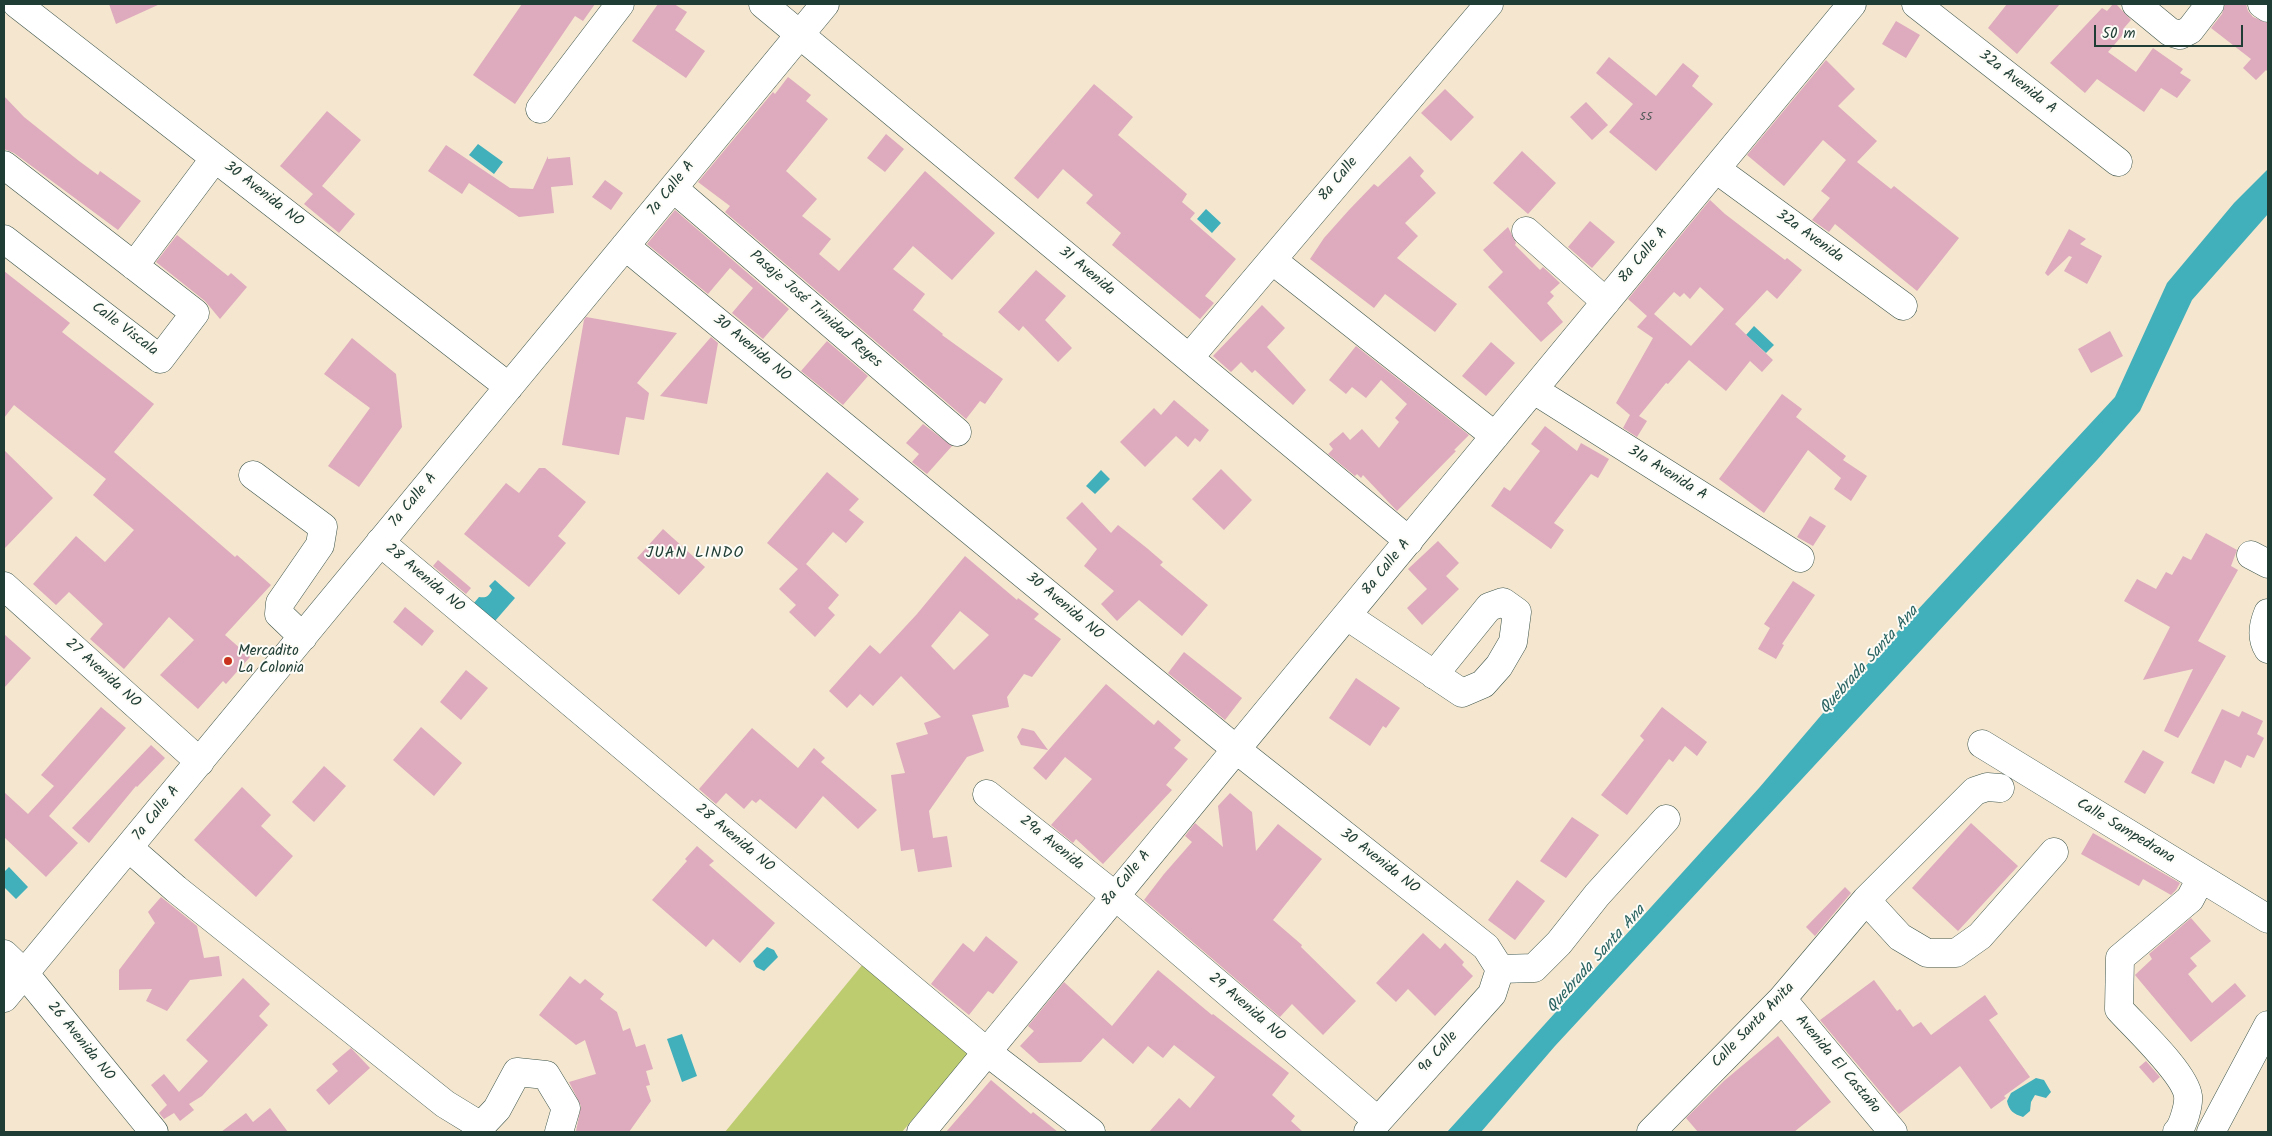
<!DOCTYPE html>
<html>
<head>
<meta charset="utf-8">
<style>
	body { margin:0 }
	#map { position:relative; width:2272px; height:1136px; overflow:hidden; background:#f4e6cf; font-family:Kalam,sans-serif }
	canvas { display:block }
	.frame { position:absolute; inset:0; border:5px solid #1f3d34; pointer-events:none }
	.scale { position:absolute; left:2094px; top:25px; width:149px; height:22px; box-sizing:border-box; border:2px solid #1f3d34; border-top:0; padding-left:6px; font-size:15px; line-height:18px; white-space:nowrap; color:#1f3d34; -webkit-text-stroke:4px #fdfcf7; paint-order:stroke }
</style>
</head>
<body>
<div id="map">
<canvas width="2272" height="1136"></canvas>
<div class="frame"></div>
<div class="scale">50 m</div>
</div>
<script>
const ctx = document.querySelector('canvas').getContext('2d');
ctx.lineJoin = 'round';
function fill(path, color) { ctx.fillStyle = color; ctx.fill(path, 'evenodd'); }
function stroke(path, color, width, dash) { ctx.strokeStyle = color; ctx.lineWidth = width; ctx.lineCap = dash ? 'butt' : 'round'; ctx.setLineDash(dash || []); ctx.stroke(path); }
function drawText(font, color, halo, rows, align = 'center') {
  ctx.font = font + ' Kalam,sans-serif'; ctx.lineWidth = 4; ctx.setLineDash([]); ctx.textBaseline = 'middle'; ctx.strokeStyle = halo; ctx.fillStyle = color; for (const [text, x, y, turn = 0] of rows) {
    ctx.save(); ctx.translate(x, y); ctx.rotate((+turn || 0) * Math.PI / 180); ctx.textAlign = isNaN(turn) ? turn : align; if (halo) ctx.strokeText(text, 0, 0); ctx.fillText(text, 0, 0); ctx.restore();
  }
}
fill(new Path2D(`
	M863,964L971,1050L902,1132H725Z`), '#bccc6f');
fill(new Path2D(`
	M478,144L503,162L494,174L469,155Z
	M2268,169V214L2192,300L2140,411L2097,460L1555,1046L1481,1132H1447L1759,788L1835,699L2115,397L2167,283L2234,203Z
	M1206,209L1221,223L1212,233L1197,219Z
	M1754,326L1774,345L1766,353L1746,335Z
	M1101,470L1110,479L1095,494L1086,486Z
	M495,580L515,598L495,621L474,603L479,597C486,598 488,597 492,590L489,586Z
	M9,867L28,887L16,899L4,887V872Z
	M767,947L774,950L778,957L764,971L756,967L753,961Z
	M682,1034L697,1076L682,1082L667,1039Z
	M2036,1078L2044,1080L2051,1092L2046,1098L2035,1095L2031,1102L2030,1111L2023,1117C2014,1114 2009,1111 2007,1101L2011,1093Z`), '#41b0bb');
fill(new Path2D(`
	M109,4H160L116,24Z
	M522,4H595L583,21L575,16L515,104L473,75Z
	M658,4H674L687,12L675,30L705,51L686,78L632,41Z
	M2007,4H2060L2017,54L1988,28Z
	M2113,4H2116L2131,20L2124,28L2127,30L2108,52L2136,72L2153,48L2183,69L2180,73L2191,80L2177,98L2161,88L2144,112L2097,79L2085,93L2050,63L2102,8L2107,11Z
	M2225,4H2246L2248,11L2253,17L2268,23V72L2266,70L2256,80L2243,68L2251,59L2211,28L2222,14Z
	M1896,21L1920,35L1906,58L1882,44Z
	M1609,57L1656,96L1683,63L1699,76L1692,86L1713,104L1656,171L1609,132L1633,104L1596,73Z
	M1826,60L1855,89L1838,106L1877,141L1857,162L1891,189L1894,186L1959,238L1917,291L1835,224L1829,232L1812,220L1830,198L1821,191L1846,160L1823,140L1784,186L1747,155Z
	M788,77L811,95L806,101L828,119L786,171L817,199L802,216L831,239L819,254L839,271L925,171L995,233L952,280L913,246L893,269L925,294L913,310L943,334L942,335L1003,379L985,404L980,401L966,419L725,212L730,206L698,182L773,92L775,94Z
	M1094,84L1133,117L1118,135L1187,194L1182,202L1195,213L1190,219L1236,259L1205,296L1214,303L1200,319L1112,245L1121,233L1086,203L1093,195L1063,169L1038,199L1014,178Z
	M1445,89L1474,117L1451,141L1421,113Z
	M4,96L24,117L79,161L98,175L100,171L141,201L118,230L14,153L4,149Z
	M1586,102L1608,125L1592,140L1570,117Z
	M327,111L361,140L322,186L355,214L339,233L304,204L313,194L280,166Z
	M886,134L904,149L885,172L867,158Z
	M446,145L510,188L533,189L548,156V159L570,157L573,185L551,187L554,213L519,217L469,183L462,194L428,171Z
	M1522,151L1556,183L1528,214L1493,183Z
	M1410,156L1424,171L1420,176L1436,193L1405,223L1418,236L1397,258L1457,304L1435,332L1385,294L1374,308L1310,259L1324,238L1349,210L1374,184L1378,187Z
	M605,180L623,193L611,210L592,197Z
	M1710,200L1725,214L1785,260L1787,258L1802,270L1777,299L1767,290L1735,324L1773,360L1762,372L1750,361L1726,391L1689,360L1668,384L1666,383L1639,416L1647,421L1637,437L1623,428L1630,415L1616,403L1653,338L1637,327L1647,316L1628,299ZM1700,287L1724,309L1691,346L1654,314L1674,292L1680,297L1684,293L1690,299Z
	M675,210L789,309L763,339L732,313L753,288L730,268L708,294L647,244Z
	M1590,221L1615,242L1592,268L1568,247Z
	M1508,227L1516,243L1515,245L1540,270L1543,267L1560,283L1550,292L1554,296L1547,303L1563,322L1541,342L1488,287L1503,272L1483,250Z
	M2069,229L2086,239L2080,244L2102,256L2087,284L2064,271L2072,257L2069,256L2048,276L2045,273Z
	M177,235L228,276L231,273L247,287L220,319L205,301L156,262Z
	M1036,270L1066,296L1045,320L1072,348L1058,362L1023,326L1019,331L998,312Z
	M4,271L70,323L62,332L154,404L114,452L235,557L237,555L271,585L225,635L250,657L226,684L223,681L198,709L160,675L194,640L169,617L124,669L90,639L103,624L69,592L56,605L33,584L76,536L105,562L134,530L93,495L106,479L14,405L4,418Z
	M1262,305L1285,328L1267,347L1306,390L1293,405L1255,370L1252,373L1241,362L1231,372L1213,356Z
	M586,317L677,333L637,383L649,393L644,420L626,417L619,455L562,445L584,320Z
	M2110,331L2123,356L2091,373L2078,349Z
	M711,337L718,343L707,404L660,396Z
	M352,338L396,374L402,427L359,487L328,466L370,408L324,374Z
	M827,341L868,376L843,405L801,371Z
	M1491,342L1515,363L1486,396L1462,376Z
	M1356,346L1469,435L1454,450L1456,451L1397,511L1363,475L1361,478L1357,474L1355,476L1328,454L1333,449L1329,444L1343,432L1350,440L1362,429L1379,448L1399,422L1395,418L1407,404L1381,380L1366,398L1352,387L1346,394L1329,380Z
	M1782,394L1802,409L1796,417L1846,456L1843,460L1867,476L1851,501L1834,489L1841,478L1808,450L1764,513L1719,479Z
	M1174,400L1209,430L1200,442L1195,438L1188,447L1176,436L1145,467L1120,442L1154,408L1161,415Z
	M923,424L952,446L927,474L912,462L919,454L906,443Z
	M1545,426L1577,451L1581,443L1609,459L1598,478L1591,474L1554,523L1564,530L1551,549L1491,506L1504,487L1510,491L1540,451L1531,444Z
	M4,450L53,498L4,549Z
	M539,468H545L586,502L558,536L566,543L529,587L464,534L506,483L519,493Z
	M1221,469L1252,500L1224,530L1192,499Z
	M827,472L859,499L849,510L864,522L846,543L833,532L806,564L839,595L828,608L835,615L815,637L789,612L796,605L779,589L798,569L767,543Z
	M1082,502L1111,533L1118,525L1148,549L1163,562L1160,565L1208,605L1182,636L1139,600L1117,621L1101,604L1114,591L1084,566L1097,549L1066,518Z
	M1810,516L1826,526L1813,546L1797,537Z
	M663,529L705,567L679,595L637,558Z
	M2206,533L2237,550L2231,566L2238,570L2198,641L2226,656L2178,738L2164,731L2193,669L2143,680L2170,627L2124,601L2137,579L2156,589L2166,572L2172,575L2183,556L2191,560Z
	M1438,541L1459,563L1446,576L1459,589L1422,625L1407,608L1427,589L1408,569Z
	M965,556L1017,600L1018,598L1039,614L1034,619L1061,639L1032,677L1024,674L1007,697L1009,707L972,715L984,751L967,757L929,811L933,838L947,836L952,867L918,872L914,849L901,851L891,775L905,773L896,743L928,734L924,723L941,717L901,676L873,706L860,694L847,708L829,691L870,645L880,654L917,614ZM960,611L989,635L954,670L931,646Z
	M438,560L471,588L466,594L433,566Z
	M1793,581L1815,595L1782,644L1784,645L1776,659L1758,649L1770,628L1764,624Z
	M405,607L434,631L422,646L393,622Z
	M4,634L31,658L4,688Z
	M1184,652L1242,698L1225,720L1168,673Z
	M466,670L488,688L461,720L440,702Z
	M1356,678L1400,708L1386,728L1383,726L1370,746L1329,718Z
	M1106,684L1154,725L1158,720L1181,740L1174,748L1188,759L1166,785L1172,790L1103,864L1076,839L1073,843L1051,825L1092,779L1065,757L1046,780L1033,768Z
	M101,707L126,728L49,816L78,843L46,877L4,837V792L28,814L54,786L41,775Z
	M1662,707L1707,742L1697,756L1685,746L1673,762L1669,759L1627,815L1601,795L1644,740L1640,736Z
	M2222,709L2239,717L2242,711L2263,721L2257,734L2264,738L2254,758L2247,755L2241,768L2225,760L2214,784L2191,773Z
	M421,727L462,763L434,796L393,760Z
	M752,728L798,768L814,748L825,758L821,762L877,810L858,829L823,796L796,829L760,799L756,803L752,800L744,809L726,793L716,804L699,789Z
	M1022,728L1034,731L1048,750L1021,745L1017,737Z
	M151,745L165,758L137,787L136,786L89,843L72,828Z
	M2143,750L2164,762L2145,794L2124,782Z
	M324,766L346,786L314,822L292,802Z
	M242,787L271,815L261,826L293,856L256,897L194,840Z
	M1230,793L1252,812L1256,851L1278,824L1322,859L1273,920L1302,945L1301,947L1356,1001L1323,1035L1292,1004L1280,1017L1144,900L1164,874L1192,842L1185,836L1195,823L1223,847L1218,806Z
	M1572,817L1599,835L1566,878L1540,861Z
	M1971,823L2018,866L1958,931L1912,888Z
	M2093,833L2180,883L2176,890L2171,895L2143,879L2139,886L2081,854Z
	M697,846L714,861L709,865L775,923L740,963L713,939L706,947L652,900L687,861L685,859Z
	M1517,880L1545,901L1515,940L1488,920Z
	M1845,887L1851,893L1815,936L1806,927Z
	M161,897L197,926L204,958L219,956L222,976L190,980L167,1011L146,1001L152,989L119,990V970L155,923L148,912Z
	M2191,918L2211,941L2190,958L2197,966L2188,974L2212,1003L2235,983L2246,996L2191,1042L2135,975L2152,959L2149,954Z
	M1423,933L1440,949L1445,943L1464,962L1462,965L1473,976L1435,1016L1408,989L1396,1002L1376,983Z
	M986,936L1018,962L993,994L988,991L969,1015L931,984L963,943L974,952Z
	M1158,970L1212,1015L1213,1014L1289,1073L1272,1095L1295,1116L1291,1121L1303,1132H1149L1179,1098L1190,1108L1215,1077L1174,1045L1163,1058L1148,1046L1133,1064L1103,1038L1081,1062L1039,1063L1020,1046L1034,1031L1028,1026L1064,982L1112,1026Z
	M570,976L580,984L585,979L604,994L600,999L617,1012L623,1031L630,1028L636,1047L645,1044L653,1069L646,1071L650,1085L646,1086L651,1101L629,1132L576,1131L581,1106L569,1082L596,1074L585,1040L576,1045L539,1015Z
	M243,978L270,1004L259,1016L268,1025L202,1096L189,1104L194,1110L180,1121L174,1113L164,1119L159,1113L167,1105L151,1085L164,1074L179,1092L208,1061L186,1040Z
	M1874,980L1897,1011L1900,1009L1913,1027L1921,1022L1931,1035L1985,995L1998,1014L1989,1020L2030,1077L2004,1096L2006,1098L1991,1109L1960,1066L1899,1114L1820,1020Z
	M1778,1036L1831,1102L1794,1132H1698L1686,1118L1725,1080Z
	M351,1048L370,1068L329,1105L316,1090L338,1071L332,1064Z
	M2146,1061L2160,1077L2153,1083L2139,1067Z
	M991,1080L1031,1114L1033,1112L1058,1132H946Z
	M270,1108L288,1132H221L246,1113L253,1122Z`), '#deaabd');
const minor = new Path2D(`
	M17,4L509,387
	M763,4L1409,541
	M1916,4L2118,162
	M2136,4L2170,32L2180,35L2190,30L2210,4
	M2262,4L2268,8
	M540,109L620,4
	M4,165L195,313L160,359L4,239
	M1716,169L1903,306
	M673,188L957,432
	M1526,231L1606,302
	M625,246L1237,750L1486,947L1500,969
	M1272,260L1495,436
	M134,266L215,158
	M1189,358L1489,4
	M1534,390L1800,558
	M253,475L323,527L320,545L280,603L279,614L303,637
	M380,542L987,1052L1091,1132
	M2251,555L2268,564
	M4,586L200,762
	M2268,613C2263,625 2261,638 2268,649
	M1347,616L1462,693L1483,684L1499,666L1513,642L1517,612L1503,602L1489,607L1434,675
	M1982,744L2268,919
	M987,794L1114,895L1378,1121
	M129,848L176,889L445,1104L481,1126L497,1109L517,1072L546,1075L566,1108L559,1132
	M1866,900L1900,937L1927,953H1956L1980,936L2054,852
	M4,954L25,974L154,1132
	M1500,969L1534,968L1559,943L1597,895L1666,819
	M4,998L825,4
	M1782,999L1893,1132
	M921,1132C1230,755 1542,380 1852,4
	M1368,1132L1492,994L1500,969
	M1651,1132L1782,999L1866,900L1975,791L1987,787L2000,788
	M2177,1132C2183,1126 2189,1105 2188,1096C2185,1073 2135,1027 2119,1009L2120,958L2190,899L2201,878
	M2211,1132L2268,1025`);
stroke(minor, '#3f564b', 29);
stroke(minor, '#fff', 28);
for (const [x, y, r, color] of [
	[228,661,5,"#c8321e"]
]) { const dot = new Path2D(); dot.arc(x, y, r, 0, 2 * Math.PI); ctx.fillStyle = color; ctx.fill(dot); stroke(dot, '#fdfcf7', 2); }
drawText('12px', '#4f5856', null, [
	["55",1646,118]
]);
drawText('15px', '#1f3d34', '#fdfcf7', [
	["32a Avenida A",2017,83,38],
	["8a Calle",1339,180,-50],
	["7a Calle A",672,189,-51],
	["30 Avenida NO",263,195,38],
	["32a Avenida",1809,237,36],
	["8a Calle A",1644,256,-50],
	["31 Avenida",1086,272,40],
	["Pasaje José Trinidad Reyes",815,310,41],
	["Calle Viscala",124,330,37],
	["30 Avenida NO",751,349,40],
	["31a Avenida A",1667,474,32],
	["7a Calle A",414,501,-50],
	["8a Calle A",1387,568,-51],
	["28 Avenida NO",424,579,40],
	["30 Avenida NO",1064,607,40],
	["27 Avenida NO",102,674,42],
	["7a Calle A",157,814,-51],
	["Calle Sampedrana",2125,832,31],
	["28 Avenida NO",734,839,40],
	["29a Avenida",1051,844,39],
	["30 Avenida NO",1379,862,38],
	["8a Calle A",1127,879,-50],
	["29 Avenida NO",1246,1008,41],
	["Calle Santa Anita",1754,1026,-46],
	["26 Avenida NO",80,1042,51],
	["9a Calle",1439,1053,-48],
	["Avenida El Castaño",1837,1065,50]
]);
drawText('15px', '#1f3d34', '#fdfcf7', [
	["Mercadito",238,652],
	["La Colonia",238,669]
], 'left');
ctx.letterSpacing = '1px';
drawText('16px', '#1f3d34', '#fdfcf7', [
	["JUAN LINDO",695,554]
]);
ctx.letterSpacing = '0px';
drawText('italic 16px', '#2b6563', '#fdfcf7', [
	["Quebrada Santa Ana",1870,661,-48],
	["Quebrada Santa Ana",1597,960,-48]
]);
</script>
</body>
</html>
